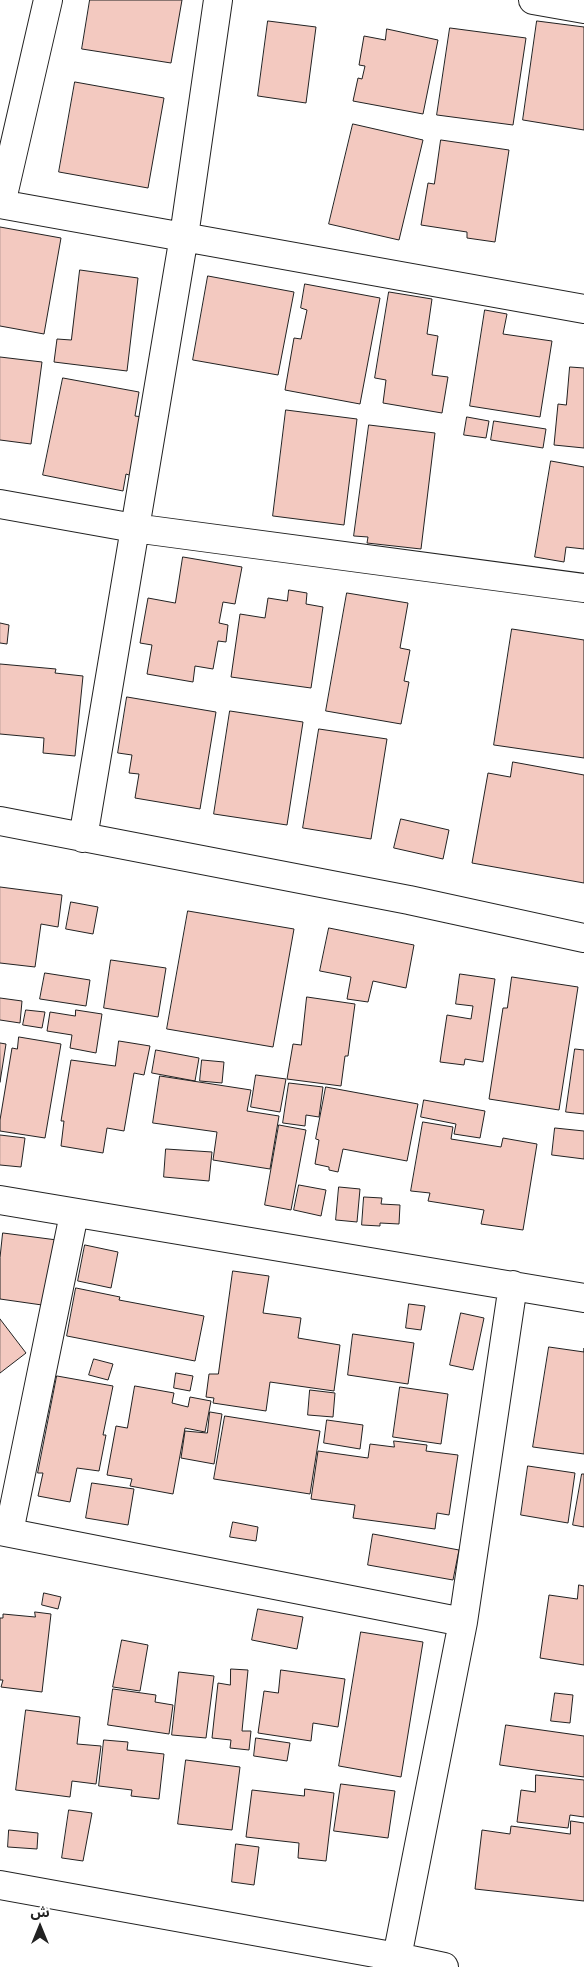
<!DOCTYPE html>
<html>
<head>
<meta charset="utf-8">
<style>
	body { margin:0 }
	#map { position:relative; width:584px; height:1967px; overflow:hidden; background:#fff; font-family:Ubuntu,"Noto Sans Arabic",sans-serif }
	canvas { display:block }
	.north { position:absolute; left:15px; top:1902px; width:50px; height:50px; -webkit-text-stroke:4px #fff; paint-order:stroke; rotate:0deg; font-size:14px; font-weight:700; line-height:20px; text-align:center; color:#222 }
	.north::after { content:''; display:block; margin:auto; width:18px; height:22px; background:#222; clip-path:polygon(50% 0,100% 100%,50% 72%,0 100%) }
</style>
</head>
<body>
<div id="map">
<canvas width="584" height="1967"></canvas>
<div class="north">ش</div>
</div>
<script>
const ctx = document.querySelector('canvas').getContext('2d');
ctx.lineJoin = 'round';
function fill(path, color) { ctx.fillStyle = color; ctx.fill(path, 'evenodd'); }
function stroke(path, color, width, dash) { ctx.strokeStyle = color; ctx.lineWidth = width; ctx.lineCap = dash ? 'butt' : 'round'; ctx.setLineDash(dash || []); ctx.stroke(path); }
const building = new Path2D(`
	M90,0H182L171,63L82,49Z
	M268,21L316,27L306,103L258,96Z
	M537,21L584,27V130L523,120Z
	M450,28L526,38L513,125L437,115Z
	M387,29L438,40L423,114L353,101L358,78L362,79L365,66L359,65L364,36L385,40Z
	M75,82L164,98L148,188L59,172Z
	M353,124L423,140L399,240L329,224Z
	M441,140L509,150L495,242L467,238V232L421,225L428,183L434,184Z
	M0,227L61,238L44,334L0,326Z
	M80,270L138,278L127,371L54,362L57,339L71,340Z
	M208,276L294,292L278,375L193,360Z
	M305,284L380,298L360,404L285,390L294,338L301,339L307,310L301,308Z
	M389,292L432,299L427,334L438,336L432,375L448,377L442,413L383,403L386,380L375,378Z
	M485,310L507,314L503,334L552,341L540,417L470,406Z
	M0,357L42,362L31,444L0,440Z
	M570,367L584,368V448L554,445L558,404L566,405Z
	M63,378L139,392L135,416L143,417L132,476L126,474L123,491L43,475Z
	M286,410L357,419L344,525L273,516Z
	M467,417L489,421L486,438L464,435Z
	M494,421L546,429L543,448L491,440Z
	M369,425L435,433L421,549L367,543L368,537L354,536Z
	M551,461L584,467V549L566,547L564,562L535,557Z
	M183,557L242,567L235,604L223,602L219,623L228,625L226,642L218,641L213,669L195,666L193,682L147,674L152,645L140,643L148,598L175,603Z
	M289,590L307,593L306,604L323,607L311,688L231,677L240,614L265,618L268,598L287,601Z
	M347,593L408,603L400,648L410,650L404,681L409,682L401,724L326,711Z
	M0,623L9,625L7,644L0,643Z
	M512,629L584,640V758L494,745Z
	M0,664L56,669L55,673L83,676L75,756L43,753L44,738L0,734Z
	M127,697L216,712L200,809L135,798L139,774L129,773L132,755L118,753Z
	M230,711L303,722L287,825L214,814Z
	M319,729L387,739L371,839L303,828Z
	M513,762L584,775V883L472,863L488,773L510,777Z
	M401,819L449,830L443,859L394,848Z
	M0,887L62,895L58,927L41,924L35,967L0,963Z
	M71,902L98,907L93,934L66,929Z
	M188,911L294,929L273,1047L167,1029Z
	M329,928L414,945L406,988L373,981L368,1002L347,999L351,977L320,971Z
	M111,960L166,968L158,1017L104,1008Z
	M45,973L90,980L86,1006L40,999Z
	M460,974L495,979L483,1062L465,1059L464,1065L440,1062L447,1015L471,1019L473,1006L456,1004Z
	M512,977L578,987L559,1110L489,1099L503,1008H507Z
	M307,997L355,1004L348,1056H345L341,1086L287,1079L293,1044L301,1045Z
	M0,998L22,1001L20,1023L0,1020Z
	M26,1010L45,1012L42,1028L23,1025Z
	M76,1010L102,1014L96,1053L70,1048L72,1035L47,1031L50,1012L75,1016Z
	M19,1037L61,1044L45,1138L0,1131V1120L12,1048L17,1049Z
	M119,1041L150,1046L144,1075L134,1073L124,1131L107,1128L103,1153L61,1146L64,1121H61L71,1060L115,1066Z
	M0,1043L6,1044L0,1082Z
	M575,1049L584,1050V1114L566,1112Z
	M156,1050L199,1058L195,1081L152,1073Z
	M202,1060L224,1062L222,1083L200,1081Z
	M256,1075L286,1079L280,1112L251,1107Z
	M160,1076L251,1090L247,1111L279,1116L270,1169L213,1160L217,1132L153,1123Z
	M289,1083L323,1087L319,1117L306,1115L305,1126L283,1123Z
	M326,1087L418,1104L407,1161L343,1149L338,1172L329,1170V1167L315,1164L319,1140L316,1139Z
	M424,1100L485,1111L480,1138L454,1134L456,1124L421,1117Z
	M423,1122L453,1127L451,1139L501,1147L503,1138L537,1144L523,1230L481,1224L484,1210L428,1201L430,1193L411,1191Z
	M279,1125L306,1130L291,1210L265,1205Z
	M555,1128L584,1131V1159L552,1155Z
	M0,1135L25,1138L21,1167L0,1165Z
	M166,1149L212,1152L209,1181L164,1177Z
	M299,1185L326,1190L321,1216L294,1210Z
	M339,1187L360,1189L357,1222L336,1220Z
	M364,1197L382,1198L381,1204L400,1205L399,1224L380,1223V1226L362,1225Z
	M3,1233L57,1240L49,1306L0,1299V1258Z
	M85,1245L118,1252L111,1288L78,1281Z
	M233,1271L269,1276L263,1313L301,1318L298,1338L340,1345L334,1391L270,1382L266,1411L213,1403L214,1398L206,1397L209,1374H218Z
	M76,1288L120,1297L119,1300L204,1316L195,1361L67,1336Z
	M409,1304L425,1306L421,1330L406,1328Z
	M461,1313L484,1318L473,1370L450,1365Z
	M0,1319L26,1353L0,1373Z
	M353,1334L414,1343L408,1384L348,1375Z
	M549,1347L584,1352V1348V1454L533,1447Z
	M94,1359L113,1364L108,1380L89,1375Z
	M176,1373L193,1376L190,1391L174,1388Z
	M57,1376L113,1386L103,1435H106L99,1471L77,1468L70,1502L38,1496L43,1473H38Z
	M135,1386L174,1393L172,1403L188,1407L190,1397L211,1401L205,1432L185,1428L173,1494L130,1486L132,1479L107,1475L116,1426L127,1428Z
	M400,1387L448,1394L441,1444L393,1437Z
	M310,1390L335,1393L333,1417L308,1415Z
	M210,1412L222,1414L214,1464L181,1458L185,1431L207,1433Z
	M225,1416L320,1431L310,1494L214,1479Z
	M327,1420L363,1425L360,1449L324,1443Z
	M394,1441L427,1445L426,1451L458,1455L449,1515L437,1513L435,1529L353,1518L355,1505L311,1499L318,1451L368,1458L370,1444L394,1447Z
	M528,1466L575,1473L568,1523L521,1515Z
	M582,1474H584V1527L573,1525Z
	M92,1483L134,1489L128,1525L86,1518Z
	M233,1522L258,1527L256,1541L230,1537Z
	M373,1534L459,1550L453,1580L368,1565Z
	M579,1585L584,1586V1665L540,1658L549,1595L577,1599Z
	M44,1593L61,1597L58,1609L42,1605Z
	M258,1609L303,1617L297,1649L252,1640Z
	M35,1612L51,1614L42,1692L1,1687L3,1680H0V1618H3V1614L35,1617Z
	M361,1632L423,1642L401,1777L339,1766Z
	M122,1640L148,1645L140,1691L113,1687Z
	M231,1669L248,1670L242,1731H251L249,1750L230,1748L231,1740L212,1738L218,1683L230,1685Z
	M281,1670L345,1679L338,1727L313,1723L311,1741L258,1733L264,1691L278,1693Z
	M179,1672L214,1676L206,1738L172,1735Z
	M113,1689L156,1695L155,1702L173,1705L169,1734L108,1725Z
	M555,1693L573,1695L570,1723L551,1721Z
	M26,1710L80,1717L77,1744L101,1746L96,1784L72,1781L70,1797L16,1790Z
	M506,1725L584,1736V1777L500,1765Z
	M256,1738L290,1743L287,1761L254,1756Z
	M104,1740L128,1742L127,1750L164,1754L159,1799L131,1796L132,1790L99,1786Z
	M186,1760L240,1767L232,1830L178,1824Z
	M536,1775L584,1780V1817L570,1815L568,1828L517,1822L521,1790L535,1792Z
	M341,1784L395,1791L388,1838L334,1831Z
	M305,1789L334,1793L326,1861L298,1858L299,1843L246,1837L252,1790L304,1796Z
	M69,1810L92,1813L83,1861L62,1858Z
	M571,1821L584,1823V1901L475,1889L482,1830L510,1834L511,1826L570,1834Z
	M9,1830L38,1833L37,1849L8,1847Z
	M236,1844L259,1847L254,1885L232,1882Z`);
fill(building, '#f3c9c0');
stroke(building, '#222', 1);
const minor = new Path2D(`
	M533,0L584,9
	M0,204L584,309
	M1,204L48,0
	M0,504L134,528L584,588
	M0,821L409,900L584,938
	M83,838L184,236L218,0
	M0,1200L584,1298
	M0,1531L463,1622
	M9,1532L74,1214
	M0,1885L397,1957L444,1967
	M393,1967L397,1957L463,1622L513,1285`);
stroke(minor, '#222', 30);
stroke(minor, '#fff', 28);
</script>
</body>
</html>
